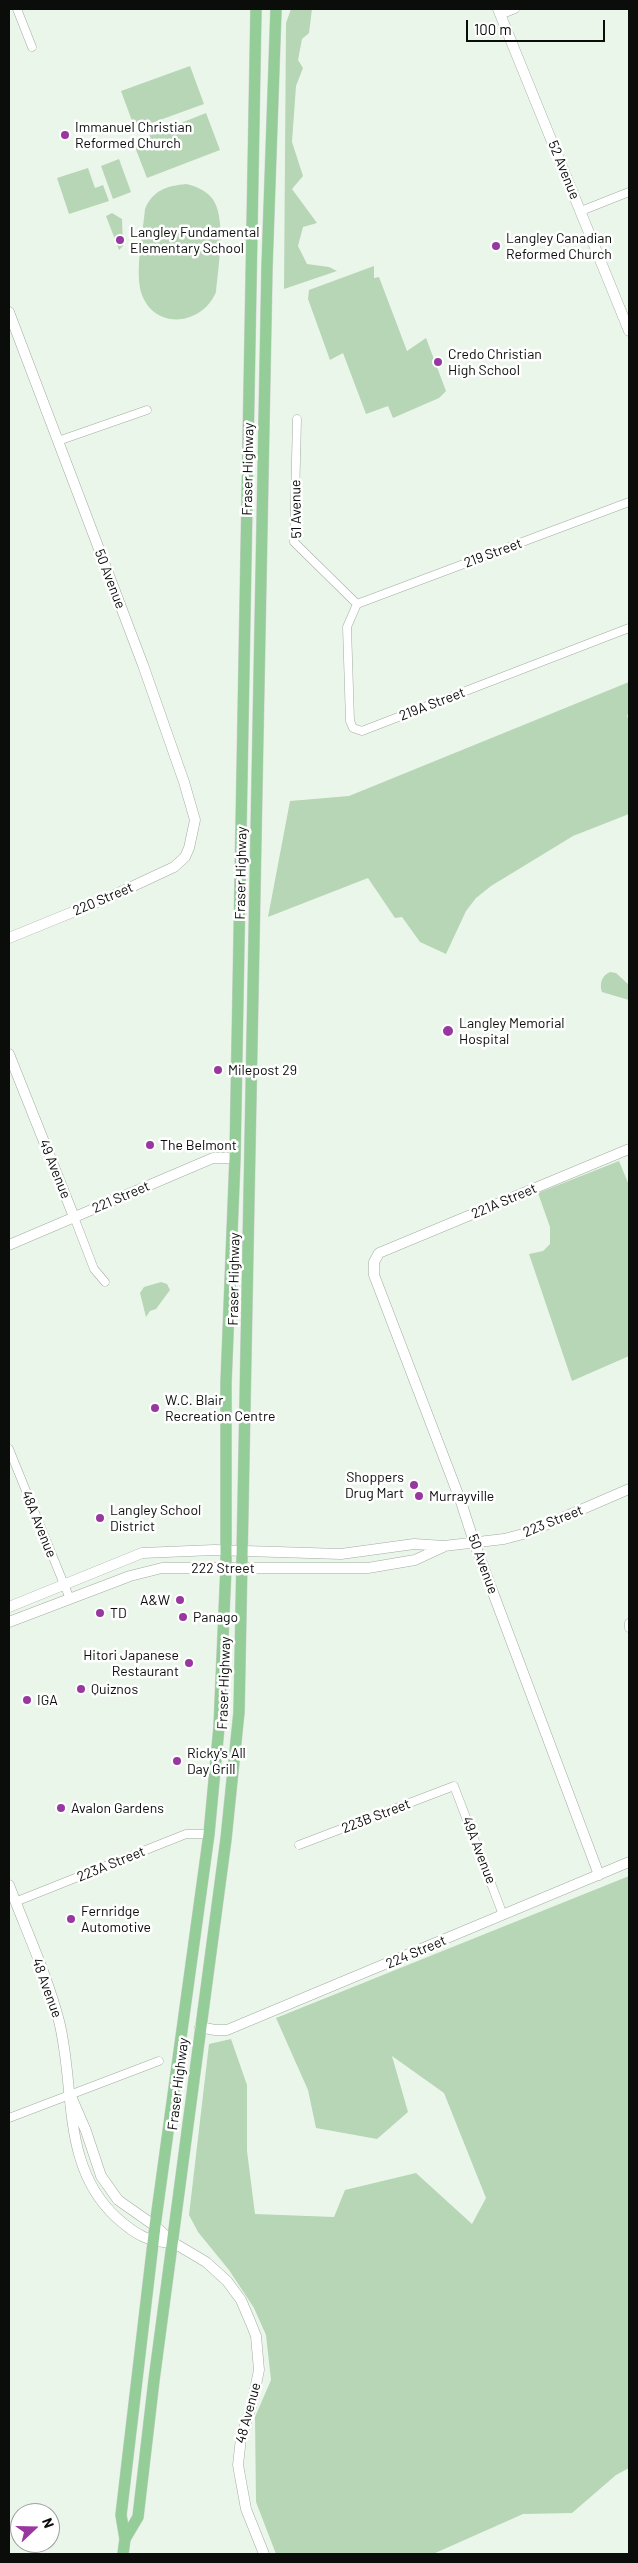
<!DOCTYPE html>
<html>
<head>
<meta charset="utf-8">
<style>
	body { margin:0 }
	#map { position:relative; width:638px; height:2563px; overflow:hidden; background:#ebf6eb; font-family:Barlow,sans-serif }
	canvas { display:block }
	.frame { position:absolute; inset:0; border:10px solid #0a0d0a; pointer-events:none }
	.north { position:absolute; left:10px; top:2503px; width:50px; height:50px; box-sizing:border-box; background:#fff; border:1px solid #9d9e9d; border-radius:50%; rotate:69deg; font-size:14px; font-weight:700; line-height:20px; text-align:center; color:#0a0d0a }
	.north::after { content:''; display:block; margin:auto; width:18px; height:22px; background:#98379f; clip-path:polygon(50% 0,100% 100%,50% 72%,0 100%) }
	.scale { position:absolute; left:466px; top:20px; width:139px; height:22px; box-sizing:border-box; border:2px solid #0a0d0a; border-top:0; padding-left:6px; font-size:15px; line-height:18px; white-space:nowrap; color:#0a0d0a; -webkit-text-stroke:4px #fff; paint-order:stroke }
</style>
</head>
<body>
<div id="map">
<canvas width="638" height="2563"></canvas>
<div class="frame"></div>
<div class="north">N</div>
<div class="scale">100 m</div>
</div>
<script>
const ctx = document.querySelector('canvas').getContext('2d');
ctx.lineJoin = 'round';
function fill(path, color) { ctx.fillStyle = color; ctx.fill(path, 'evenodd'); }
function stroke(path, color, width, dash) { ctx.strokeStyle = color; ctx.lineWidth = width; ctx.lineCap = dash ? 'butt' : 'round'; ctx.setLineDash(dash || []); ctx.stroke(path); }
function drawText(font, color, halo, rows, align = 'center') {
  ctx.font = font + ' Barlow,sans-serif'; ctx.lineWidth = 5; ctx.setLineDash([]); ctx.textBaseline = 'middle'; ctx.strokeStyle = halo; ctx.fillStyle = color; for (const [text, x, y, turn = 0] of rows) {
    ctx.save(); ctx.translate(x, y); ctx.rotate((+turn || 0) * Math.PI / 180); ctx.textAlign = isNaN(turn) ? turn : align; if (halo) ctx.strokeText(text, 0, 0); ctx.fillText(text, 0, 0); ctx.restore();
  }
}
fill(new Path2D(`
	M291,9H312L309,33L302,39L298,60L303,68L296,86L292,142L303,176L292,189L317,223L303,227L298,246L307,264L329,267L337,271L284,289L286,23Z
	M190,66L204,104L135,129L121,91Z
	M206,113L220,150L147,178L133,142Z
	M119,159L131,192L113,199L101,166Z
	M88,168L95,188L103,185L109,201L69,214L57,178Z
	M186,184C195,186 203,189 210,196C228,213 218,268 216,292C202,326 153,331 141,292C135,271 143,232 145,209C153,190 167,186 186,184Z
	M112,213L122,219L123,246L119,250L106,216Z
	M374,266V278L379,277L407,351L426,338L446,391L439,398L393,418L388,406L366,414L343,353L330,360L308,299L309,290Z
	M629,682V714L627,715L629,723V814L573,836L491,886L476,898L466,911L446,954L420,942L402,917L395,918L368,878L268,917L290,801L349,796Z
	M610,972L616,973L629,985V1000L602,992C599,984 602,975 610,972Z
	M619,1161L629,1185V1356L572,1381L529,1254L543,1251L550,1244V1227L538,1193Z
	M161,1282L167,1284L170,1290L156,1309L150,1311L146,1317L140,1293L144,1287Z
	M629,1876V2468L616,2475L572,2513L523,2514L433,2554H276L256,2502L255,2417L271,2380L266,2335L254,2308L229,2270L198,2232L189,2215L209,2044L231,2039L247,2085V2151L255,2214L334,2217L345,2190L416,2173L472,2224L486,2198L444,2093L392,2056L408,2112L377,2139L316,2128L308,2090L276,2018Z`), '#b6d6b5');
const street = new Path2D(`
	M17,9L32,47
	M500,15L515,9
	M581,211L629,192
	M297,419L294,542L357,604
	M58,441L147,410
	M357,604L347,627L350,721L353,728L362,731L629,628
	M357,604L629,502
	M74,1217L94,1269L105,1282
	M9,1449L70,1599
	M629,1623V1628
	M299,1845L454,1786L503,1915
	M15,1902L186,1834H209
	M9,2118L159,2061`);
const secondary = new Path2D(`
	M498,9L629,331
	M9,312L143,665L184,782L195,820L189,848L185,857L174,867L112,896L9,938
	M9,1054L74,1217
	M9,1245L213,1158H235
	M9,1607L142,1553L214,1550L341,1554L414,1544L444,1546L504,1539L527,1533L629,1489
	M9,1622L130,1576L162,1568H368L415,1560L443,1547
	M599,1875L474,1542L461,1502L374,1275V1262L379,1253L629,1149
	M9,1885C26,1930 47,1975 59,2021C76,2088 60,2166 117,2218C136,2235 148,2242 174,2243
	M200,2027L215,2030H227L629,1862
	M70,2094L86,2131L101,2176L118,2200L155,2226L174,2243L206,2262L217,2272L227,2281L241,2300L250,2321L256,2336L259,2370L252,2404L241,2438L238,2465L246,2509L264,2554`);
const primary = new Path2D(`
	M125,2539L138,2517L154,2380L226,1839L239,1712L267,267L276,9
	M123,2554L125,2539L121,2515L155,2226L209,1834L219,1727L226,1567V1383L235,1158L256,9`);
stroke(street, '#a2aca2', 9);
stroke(secondary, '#a2aca2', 11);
stroke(primary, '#d3d3d3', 12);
stroke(street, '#fff', 8);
stroke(secondary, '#fff', 10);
stroke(primary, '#95cd99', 11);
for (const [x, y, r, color] of [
	[65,135,5,"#98379f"],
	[120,240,5,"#98379f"],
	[496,246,5,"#98379f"],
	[438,362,5,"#98379f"],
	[448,1031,6,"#98379f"],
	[218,1070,5,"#98379f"],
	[150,1145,5,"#98379f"],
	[155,1408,5,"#98379f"],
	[414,1485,5,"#98379f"],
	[419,1496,5,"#98379f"],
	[100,1518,5,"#98379f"],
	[180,1600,5,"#98379f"],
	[100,1613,5,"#98379f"],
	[183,1617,5,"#98379f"],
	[189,1663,5,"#98379f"],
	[81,1689,5,"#98379f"],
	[27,1700,5,"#98379f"],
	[177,1761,5,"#98379f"],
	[61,1808,5,"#98379f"],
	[71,1919,5,"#98379f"]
]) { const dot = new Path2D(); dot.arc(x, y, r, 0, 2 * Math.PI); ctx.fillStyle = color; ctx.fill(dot); stroke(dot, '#fff', 2); }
drawText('14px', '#0a0d0a', '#fff', [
	["Immanuel Christian",75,127],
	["Reformed Church",75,143],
	["Langley Fundamental",130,232],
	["Elementary School",130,248],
	["Langley Canadian",506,238],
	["Reformed Church",506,254],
	["Credo Christian",448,354],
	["High School",448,370],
	["Langley Memorial",459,1023],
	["Hospital",459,1039],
	["Milepost 29",228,1070],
	["The Belmont",160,1145],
	["W.C. Blair",165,1400],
	["Recreation Centre",165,1416],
	["Shoppers",404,1477,"right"],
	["Drug Mart",404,1493,"right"],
	["Murrayville",429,1496],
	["Langley School",110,1510],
	["District",110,1526],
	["A&W",170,1600,"right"],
	["TD",110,1613],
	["Panago",193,1617],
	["Hitori Japanese",179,1655,"right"],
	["Restaurant",179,1671,"right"],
	["Quiznos",91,1689],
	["IGA",37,1700],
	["Ricky's All",187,1753],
	["Day Grill",187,1769],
	["Avalon Gardens",71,1808],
	["Fernridge",81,1911],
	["Automotive",81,1927]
], 'left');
drawText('14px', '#0a0d0a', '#fff', [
	["52 Avenue",564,170,68],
	["Fraser Highway",248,469,-89],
	["51 Avenue",296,509,-91],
	["219 Street",493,553,-20],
	["50 Avenue",110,579,69],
	["219A Street",432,704,-21],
	["Fraser Highway",241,873,-89],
	["220 Street",103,899,-23],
	["49 Avenue",55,1169,68],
	["221 Street",121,1197,-23],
	["221A Street",504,1201,-23],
	["Fraser Highway",234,1279,-89],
	["223 Street",553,1521,-22],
	["48A Avenue",39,1524,68],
	["50 Avenue",483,1564,70],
	["222 Street",223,1568],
	["Fraser Highway",224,1683,-88],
	["223B Street",376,1816,-21],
	["49A Avenue",479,1850,69],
	["223A Street",111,1864,-22],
	["224 Street",416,1952,-23],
	["48 Avenue",47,1988,70],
	["Fraser Highway",178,2084,-83],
	["48 Avenue",248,2413,-75]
]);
</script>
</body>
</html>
